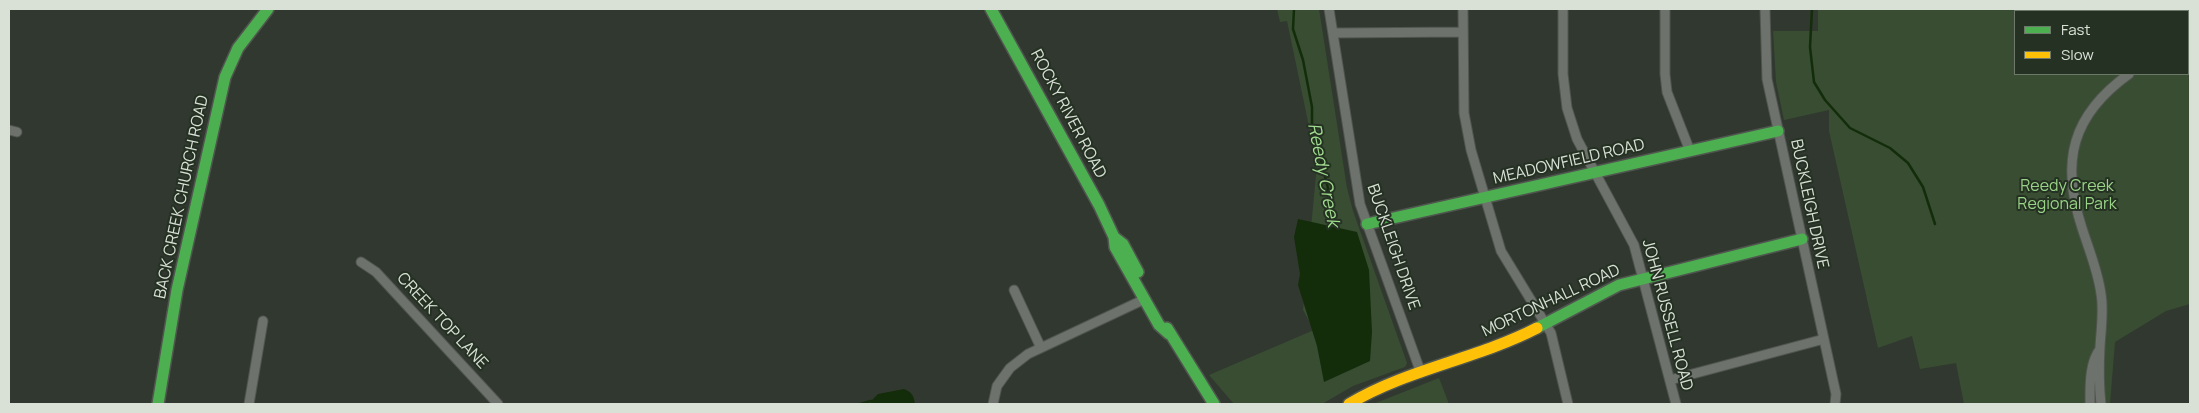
<!DOCTYPE html>
<html>
<head>
<meta charset="utf-8">
<style>
	body { margin:0 }
	#map { position:relative; width:2199px; height:413px; overflow:hidden; background:#313830; font-family:Manrope,sans-serif }
	canvas { display:block }
	.frame { position:absolute; inset:0; border:10px solid #d9e1d7; pointer-events:none }
	.legend { position:absolute; left:2014px; top:10px; width:175px; height:65px; box-sizing:border-box; background:#253122; border:1px solid #6d776a; margin:0; padding:6px 9px; list-style:none; font-size:15px; color:#d9e1d7 }
	.legend li { display:flex; align-items:center; gap:10px; height:25px }
	.legend b { width:25px; border:1px solid #6d776a }
</style>
</head>
<body>
<div id="map">
<canvas width="2199" height="413"></canvas>
<div class="frame"></div>
<ul class="legend">
<li><b style="height:6px;background:#4caf50"></b>Fast</li>
<li><b style="height:6px;background:#ffc107"></b>Slow</li>
</ul>
</div>
<script>
const ctx = document.querySelector('canvas').getContext('2d');
ctx.lineJoin = 'round';
function fill(path, color) { ctx.fillStyle = color; ctx.fill(path, 'evenodd'); }
function stroke(path, color, width, dash) { ctx.strokeStyle = color; ctx.lineWidth = width; ctx.lineCap = dash ? 'butt' : 'round'; ctx.setLineDash(dash || []); ctx.stroke(path); }
function drawText(font, color, halo, rows, align = 'center') {
  ctx.font = font + ' Manrope,sans-serif'; ctx.lineWidth = 4; ctx.setLineDash([]); ctx.textBaseline = 'middle'; ctx.strokeStyle = halo; ctx.fillStyle = color; for (const [text, x, y, turn = 0] of rows) {
    ctx.save(); ctx.translate(x, y); ctx.rotate((+turn || 0) * Math.PI / 180); ctx.textAlign = isNaN(turn) ? turn : align; if (halo) ctx.strokeText(text, 0, 0); ctx.fillText(text, 0, 0); ctx.restore();
  }
}
fill(new Path2D(`
	M1277,9H1319L1347,188L1353,211L1407,363L1405,367L1353,386L1322,404H1234L1209,375L1314,330L1303,310L1317,165L1287,21L1280,22Z
	M1818,9H2190V304L2166,311L2115,342L2110,404H1964L1956,363L1920,369L1912,336L1878,348L1829,131V110L1784,120L1776,82L1773,31H1818ZM2015,11H2188V74H2015Z
	M1439,378L1449,404H1373Z`), '#384d32');
fill(new Path2D(`
	M1298,219L1357,232L1369,270L1372,332L1370,361L1324,382L1317,346L1298,285L1300,274L1294,237Z
	M904,389C912,392 914,396 915,404H871V401L878,394Z`), '#132d0a');
stroke(new Path2D(`
	M1294,9L1293,29L1303,60L1312,107V127L1320,142V157L1332,204L1335,229
	M1812,9L1810,47L1814,82L1825,100L1850,128L1890,148L1908,163L1923,187L1935,224
	M860,404L871,401`), '#132d0a', 2.5);
const street = new Path2D(`
	M1329,9L1360,204L1421,373
	M1463,9L1464,113L1471,150L1501,251L1551,333L1568,404
	M1563,9V74L1567,108L1577,139L1634,245L1676,404
	M1665,9V74L1667,92L1690,151
	M1765,9L1767,79L1836,394L1835,404
	M1333,33L1463,32
	M2188,45L2190,44
	M9,130L17,132
	M361,262L376,272L498,404
	M1014,290L1041,348
	M1670,380L1824,339
	M249,404L263,321
	M993,404L997,386L1010,368L1028,354L1145,299
	M2090,404C2090,387 2089,363 2100,349
	M2101,404C2099,386 2099,365 2100,347C2101,329 2104,311 2101,294C2098,271 2089,250 2082,228C2060,161 2072,115 2129,74`);
const fast = new Path2D(`
	M991,9L1099,205L1114,237L1115,247L1159,325L1169,334
	M1367,224L1778,131
	M1114,237L1123,244L1138,272
	M1167,328L1214,404
	M1537,328L1619,285L1802,239
	M158,404L177,290L225,77L238,48L268,9`);
const slow = new Path2D(`
	M1349,404C1407,369 1477,359 1537,328`);
stroke(street, '#50564f', 11);
stroke(fast, '#50564f', 14);
stroke(slow, '#50564f', 14);
stroke(street, '#6e726d', 9);
stroke(fast, '#4caf50', 11);
stroke(slow, '#ffc107', 11);
drawText('16px', '#d9e1d7', '#253122', [
	["ROCKY RIVER ROAD",1068,114,62],
	["MEADOWFIELD ROAD",1569,162,-13],
	["BACK CREEK CHURCH ROAD",182,197,-78],
	["BUCKLEIGH DRIVE",1809,204,78],
	["BUCKLEIGH DRIVE",1393,247,71],
	["MORTONHALL ROAD",1551,301,-25],
	["JOHN RUSSELL ROAD",1667,315,75],
	["CREEK TOP LANE",442,321,47]
]);
drawText('16px', '#99d387', '#253122', [
	["Reedy Creek",2067,187],
	["Regional Park",2067,205]
]);
drawText('italic 18px', '#a1dc90', '#253122', [
	["Reedy Creek",1323,175,79]
]);
</script>
</body>
</html>
